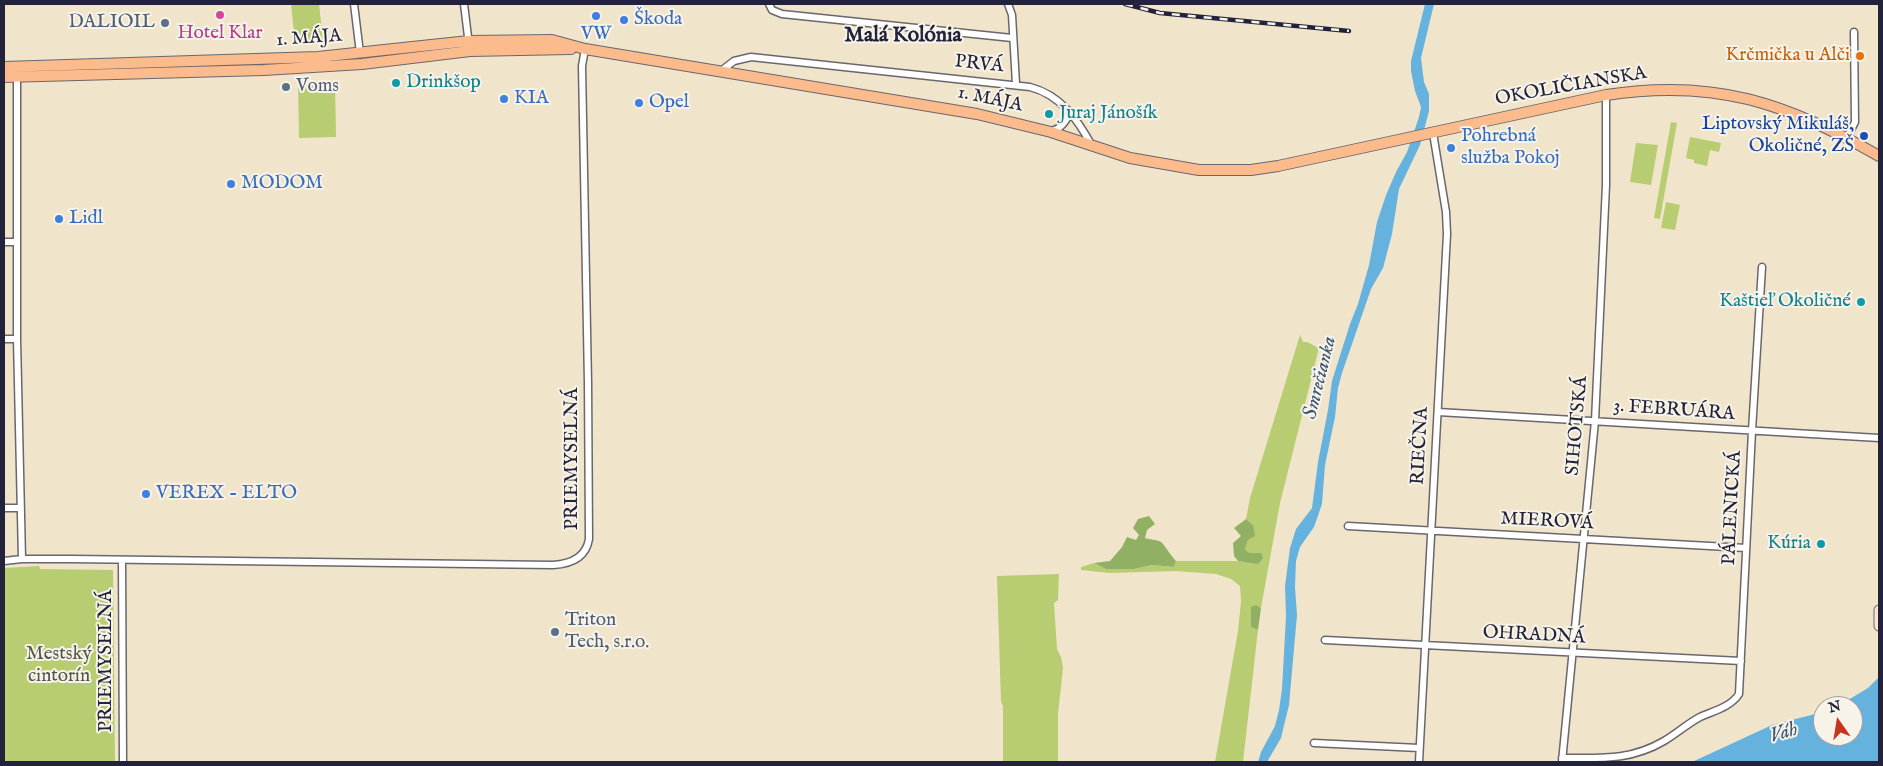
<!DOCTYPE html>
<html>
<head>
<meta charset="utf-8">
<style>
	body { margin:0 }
	#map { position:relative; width:1883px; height:766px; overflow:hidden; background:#f0e5cb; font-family:"IM FELL English",serif }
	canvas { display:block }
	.frame { position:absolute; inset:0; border:5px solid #22223b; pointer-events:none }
	.north { position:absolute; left:1813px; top:696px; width:50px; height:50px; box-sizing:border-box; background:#f7f3e8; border:1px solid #a29fa3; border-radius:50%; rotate:347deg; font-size:14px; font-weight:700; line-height:20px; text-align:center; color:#22223b }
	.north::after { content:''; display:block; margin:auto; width:18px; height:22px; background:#c8321e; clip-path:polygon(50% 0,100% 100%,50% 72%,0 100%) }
</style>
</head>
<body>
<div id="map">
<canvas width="1883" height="766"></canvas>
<div class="frame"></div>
<div class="north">N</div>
</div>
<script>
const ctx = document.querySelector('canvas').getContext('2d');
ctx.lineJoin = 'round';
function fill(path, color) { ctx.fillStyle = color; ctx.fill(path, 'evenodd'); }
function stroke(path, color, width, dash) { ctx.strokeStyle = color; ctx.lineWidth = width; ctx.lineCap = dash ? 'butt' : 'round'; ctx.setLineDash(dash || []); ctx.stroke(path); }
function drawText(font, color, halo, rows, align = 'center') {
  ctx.font = font + ' "IM FELL English",serif'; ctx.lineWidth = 4; ctx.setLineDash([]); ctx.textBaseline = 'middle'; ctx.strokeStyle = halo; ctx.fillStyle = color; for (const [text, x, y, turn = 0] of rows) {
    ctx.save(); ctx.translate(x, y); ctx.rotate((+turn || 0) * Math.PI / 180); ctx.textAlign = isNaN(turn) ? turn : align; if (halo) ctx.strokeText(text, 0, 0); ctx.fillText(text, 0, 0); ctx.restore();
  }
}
fill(new Path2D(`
	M291,4H319L323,40L295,42Z
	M335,81L336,137L299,138L298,82Z
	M1671,122L1677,123L1660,219L1654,218Z
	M1690,137L1721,143L1719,152L1710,150L1707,166L1694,163V160L1686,158Z
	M1636,143L1658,145L1651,185L1630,182Z
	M1666,202L1680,205L1675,230L1661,228Z
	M1300,335L1303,342H1307L1319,348L1280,503L1261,608L1256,605L1251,627L1258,630L1243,762H1215L1238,631L1241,601L1240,586L1231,579L1216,574L1176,571L1110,573L1081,570V567L1094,563L1106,569H1134L1152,565L1174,567L1176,561H1238L1258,563L1245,549L1253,525L1246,519L1250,498Z
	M39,566L40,569L113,570L115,762H4V568Z
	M1059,574L1058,600L1054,603L1057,649L1061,657L1063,668L1058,714V762H1003V706L1001,702L997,576Z`), '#b8cd71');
fill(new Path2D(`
	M1149,516L1155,524L1147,530L1145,538C1150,540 1156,539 1161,542C1163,543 1172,557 1176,561L1174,567L1152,565L1134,569H1106L1094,563L1110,561L1122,547L1127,537L1136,540L1139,535L1133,528L1138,519Z
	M1246,519L1253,525L1255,536L1248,540L1245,549L1249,553H1261L1263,558L1258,564L1238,561L1234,556L1233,543L1241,536L1234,528Z
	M1256,605L1261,608L1258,630L1251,627V607Z`), '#92b063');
fill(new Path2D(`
	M1425,4H1434L1421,58L1424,82L1429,94V111L1420,145L1399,189L1392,234L1383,268L1371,289L1342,373L1338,388L1335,417L1325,465L1322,504L1314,527L1300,547L1296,561L1295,587L1297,615L1289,705L1281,738L1267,762H1258L1261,752L1275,726L1279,710L1282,689L1286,616L1285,586L1290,548L1296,529L1312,508L1318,462L1328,410L1332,381L1350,324L1358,304L1369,265L1377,222L1386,195L1396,172L1407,152L1419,117L1421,107L1415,91L1411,71V61Z
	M1879,677V762H1692L1772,725L1823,712V736H1853V706H1838L1868,688Z`), '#66b2df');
const street = new Path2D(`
	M354,4L360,53
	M464,4L469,45
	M769,4L772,10L782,14L1012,38
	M1008,4L1012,15L1016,84
	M721,71L734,61L751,57L1030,87C1061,95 1078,120 1092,146
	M17,75V339L22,559
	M1052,131C1062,128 1067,121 1070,111
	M1847,138L1855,122L1854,32
	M4,242H16
	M4,339H17
	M1438,412L1879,438
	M4,508H21
	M1348,526L1746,548
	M122,560L123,762
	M4,561L22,559H72L553,565C570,564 586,558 589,539L588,383L582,66L585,49
	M1325,640L1741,661
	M1314,743L1419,748
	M1562,758C1600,758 1630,761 1664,741C1676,734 1687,724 1700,717C1713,711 1731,707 1739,694L1752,431L1762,267
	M1419,762L1447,234L1446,212L1433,133
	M1562,762L1595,421L1606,185V95`);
const secondary = new Path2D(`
	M1879,610V626`);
const primary = new Path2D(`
	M4,67L318,57L469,41L552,40L585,49L977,114L1051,132L1130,158L1199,170H1251L1278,166L1606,95C1715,78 1786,103 1879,156
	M4,77L264,70L362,64L470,51L571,49`);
stroke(street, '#6a666d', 9);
stroke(secondary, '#6a666d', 11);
stroke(primary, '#6a666d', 12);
stroke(street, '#fff', 6);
stroke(secondary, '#fde4d1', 9);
stroke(primary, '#fbbb8d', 10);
const rail = new Path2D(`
	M1125,4L1160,13L1349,31`);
stroke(rail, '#22223b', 4.5);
stroke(rail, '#f7f3e8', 2.5, [8]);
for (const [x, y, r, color] of [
	[220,15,5,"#d1479c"],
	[596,16,5,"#3f7fe0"],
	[624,20,5,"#3f7fe0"],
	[165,23,5,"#5c6f8a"],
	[1860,56,5,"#e8710a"],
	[396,83,5,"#0f9aa8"],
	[286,87,5,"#5c6f8a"],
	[504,99,5,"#3f7fe0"],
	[639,103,5,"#3f7fe0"],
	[1049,114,5,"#0f9aa8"],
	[1864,136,5,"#1a4fb4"],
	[1451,148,5,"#3f7fe0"],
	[231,184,5,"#3f7fe0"],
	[59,219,5,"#3f7fe0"],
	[1861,302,5,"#0f9aa8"],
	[146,494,5,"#3f7fe0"],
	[1821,544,5,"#0f9aa8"],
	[555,632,5,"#5c6f8a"]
]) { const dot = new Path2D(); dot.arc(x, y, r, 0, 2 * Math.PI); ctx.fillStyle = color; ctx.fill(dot); stroke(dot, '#f7f3e8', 2); }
drawText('19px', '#366cbe', '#f7f3e8', [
	["Škoda",634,20],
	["VW",596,35,"center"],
	["KIA",514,99],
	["Opel",649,103],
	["Pohrebná",1461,137],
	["služba Pokoj",1461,159],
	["MODOM",241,184],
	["Lidl",69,219],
	["VEREX - ELTO",156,494]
], 'left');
drawText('19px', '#4e5e75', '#f7f3e8', [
	["DALIOIL",155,23,"right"],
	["Voms",296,87],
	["Triton",565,621],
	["Tech, s.r.o.",565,643]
], 'left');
drawText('19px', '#b23c85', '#f7f3e8', [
	["Hotel Klar",220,34]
]);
drawText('19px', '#22223b', '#f7f3e8', [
	["1. MÁJA",309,39,-4],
	["PRVÁ",979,65,6],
	["OKOLIČIANSKA",1571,87,-10],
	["1. MÁJA",990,100,12],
	["3. FEBRUÁRA",1674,411,4],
	["SIHOTSKÁ",1578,426,-85],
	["RIEČNA",1421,446,-87],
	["PRIEMYSELNÁ",573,459,-90],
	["PÁLENICKÁ",1733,508,-87],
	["MIEROVÁ",1547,522,3],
	["OHRADNÁ",1534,636,3],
	["PRIEMYSELNÁ",107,661,-90]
]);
drawText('19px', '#c56008', '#f7f3e8', [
	["Krčmička u Alči",1850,56]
], 'right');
drawText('19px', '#0d838f', '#f7f3e8', [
	["Drinkšop",406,83],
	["Juraj Jánošík",1059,114],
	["Kaštieľ Okoličné",1851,302,"right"],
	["Kúria",1811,544,"right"]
], 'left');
drawText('19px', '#164399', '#f7f3e8', [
	["Liptovský Mikuláš,",1854,125],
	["Okoličné, ZŠ",1854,147]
], 'right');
drawText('19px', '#4f554b', '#f7f3e8', [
	["Mestský",59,655],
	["cintorín",59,677]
]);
drawText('italic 20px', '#3a5474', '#f7f3e8', [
	["Smrečianka",1321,378,-76],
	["Váh",1784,734,-17]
]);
drawText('bold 21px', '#22223b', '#f7f3e8', [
	["Malá Kolónia",903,37]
]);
</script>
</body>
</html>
